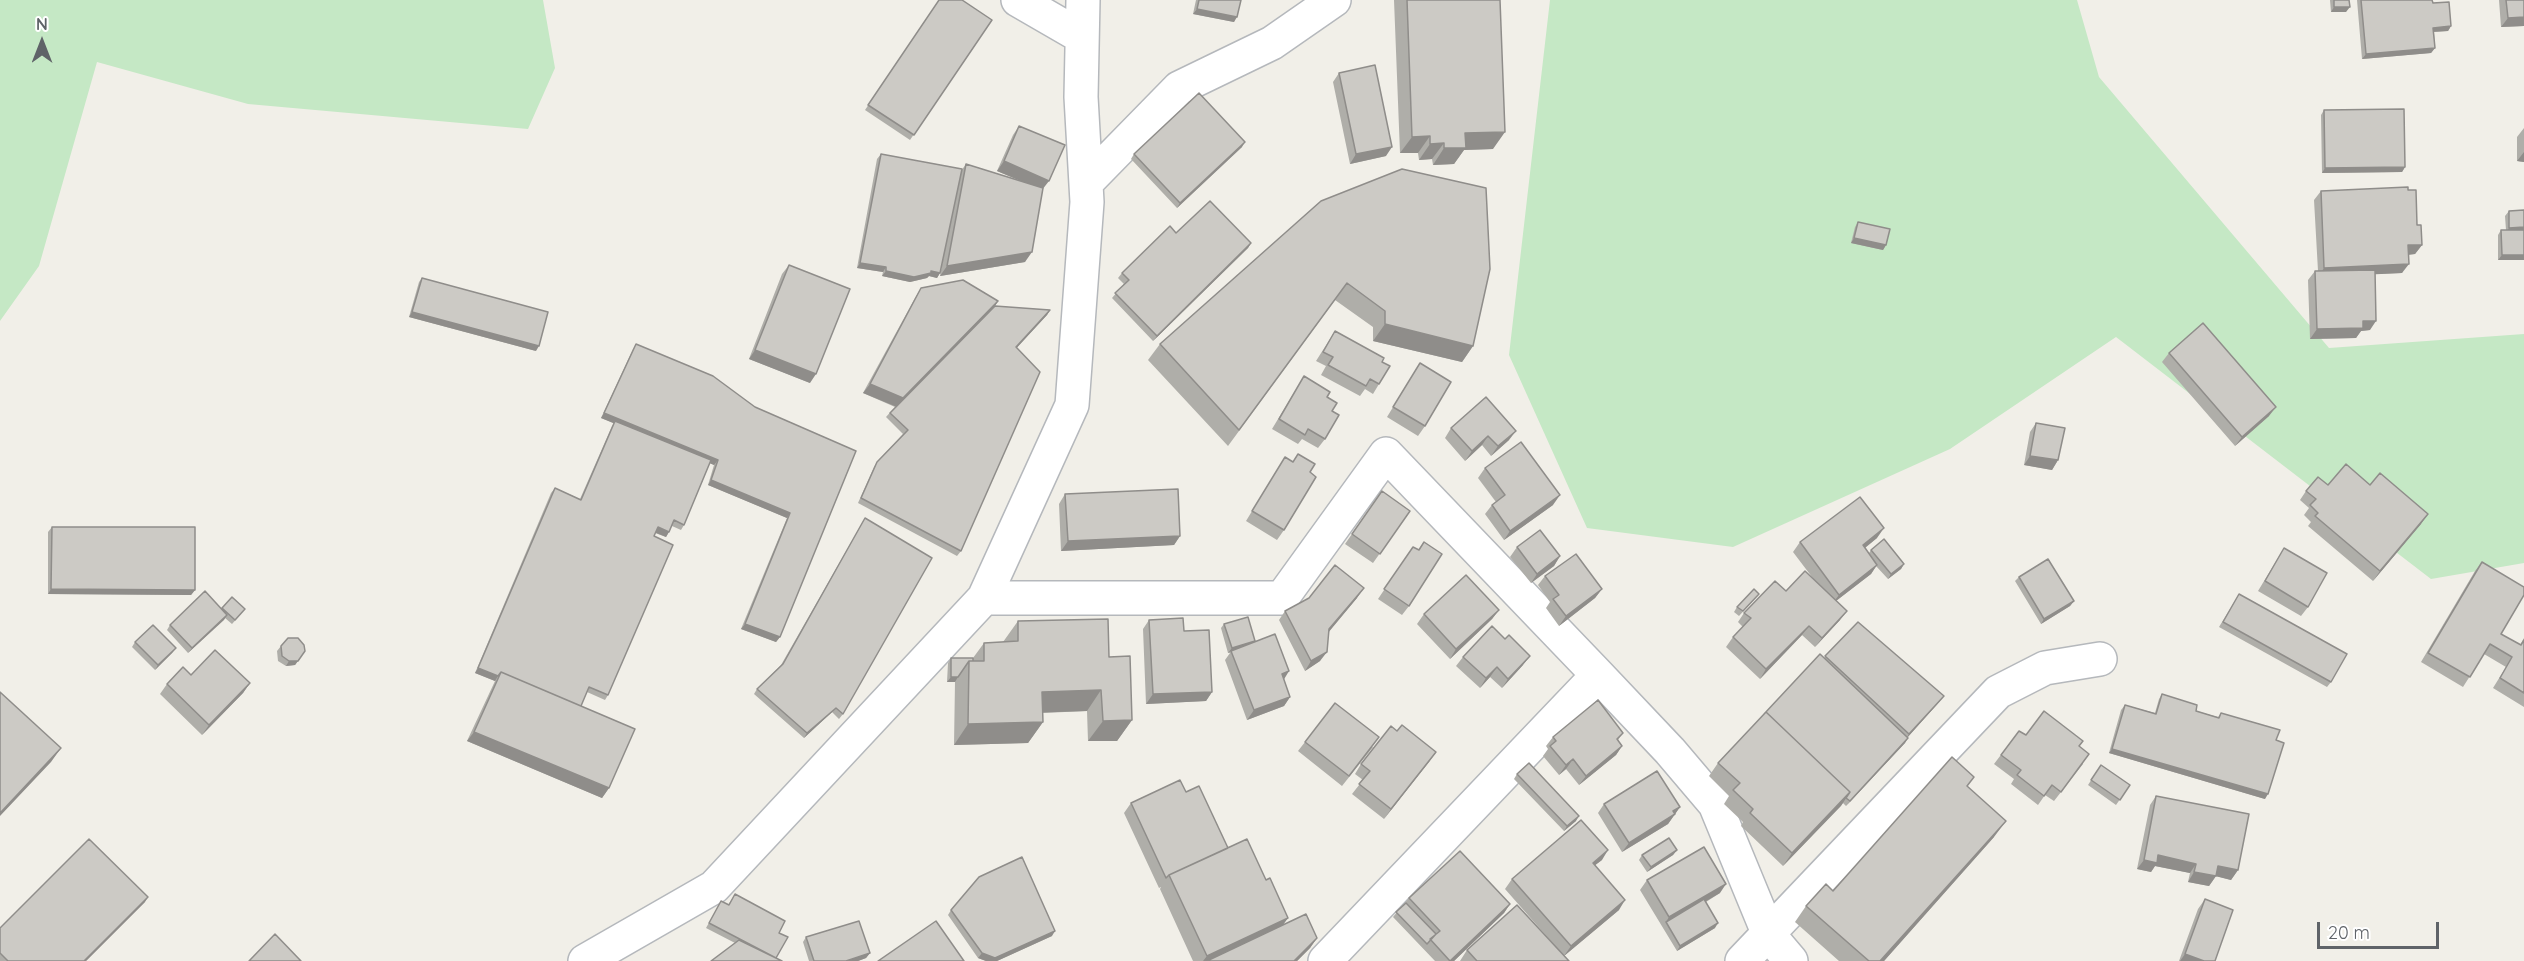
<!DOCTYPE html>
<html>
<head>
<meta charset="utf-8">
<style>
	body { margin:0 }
	#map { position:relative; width:2524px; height:961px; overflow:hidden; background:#f1efe8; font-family:Quicksand,sans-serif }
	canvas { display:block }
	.north { position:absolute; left:12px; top:12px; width:60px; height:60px; -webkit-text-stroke:4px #fff; paint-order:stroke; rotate:0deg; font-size:16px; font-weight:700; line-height:24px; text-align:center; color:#5f6368 }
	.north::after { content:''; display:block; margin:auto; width:21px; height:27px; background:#5f6368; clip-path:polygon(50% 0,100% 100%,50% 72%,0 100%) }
	.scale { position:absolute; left:2317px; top:922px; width:122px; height:27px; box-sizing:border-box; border:3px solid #5f6368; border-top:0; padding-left:8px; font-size:18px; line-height:21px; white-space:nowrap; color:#5f6368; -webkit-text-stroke:4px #fff; paint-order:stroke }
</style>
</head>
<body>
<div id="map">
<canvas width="2524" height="961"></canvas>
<div class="north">N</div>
<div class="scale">20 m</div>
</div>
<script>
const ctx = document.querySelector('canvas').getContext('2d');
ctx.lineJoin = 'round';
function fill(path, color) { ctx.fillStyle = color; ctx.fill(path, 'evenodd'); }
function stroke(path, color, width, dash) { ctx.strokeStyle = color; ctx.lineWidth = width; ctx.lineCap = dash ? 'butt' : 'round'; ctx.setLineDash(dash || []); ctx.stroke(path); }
fill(new Path2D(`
	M0,0H543L555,68L528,129L248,104L97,62L39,266L0,321Z
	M1550,0H2077L2099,77L2329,348L2524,334V563L2431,579L2116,337L1950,449L1733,547L1587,528L1509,355Z`), '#c5e8c5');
const minor = new Path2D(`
	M1018,0L1082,37
	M1086,183L1179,88L1272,43L1334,0
	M984,598H1282L1386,454L1598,675L1670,751L1715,804L1769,935L1791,961
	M585,961L714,887L984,598L1072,405L1087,202L1081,97L1083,0
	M1325,961L1598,675
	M1742,961L1998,692L2045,668L2100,659`);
stroke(minor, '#b5b8bc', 36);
stroke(minor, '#fff', 33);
fill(new Path2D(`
	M939,0L992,20L910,140L865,110Z
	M1196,0H1241L1234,22L1193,14Z
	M1394,0H1500L1493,149L1464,150L1454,164L1433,165L1432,159L1419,160L1418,153H1400Z
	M2330,0H2349L2346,12H2331Z
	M2357,0H2432L2433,3L2451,26L2448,31L2434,32L2435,48L2431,53L2362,59Z
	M2499,0H2524V26L2501,27Z
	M1339,73L1386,156L1350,164L1333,82Z
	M2324,110L2405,167L2402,172L2322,173L2321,115Z
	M1019,126L1043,190L1025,262L940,276L945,248L940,273L937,278L929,276L927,278L910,282L882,276L883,272L857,268L877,159L881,154L961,171L966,164L1023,182L997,171L1013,135Z
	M2524,128V162L2517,161V137Z
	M1242,147L1177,208L1131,159L1134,154Z
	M2408,190L2422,245L2415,254L2409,255L2402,273L2375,274L2370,330L2361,331L2356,338L2310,339L2308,280L2315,271H2318L2314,200L2321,191Z
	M1321,201L1473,346L1462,362L1373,341V327L1335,300L1228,446L1148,360L1160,344Z
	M2509,211L2524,260H2498V235L2501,230H2506L2505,216Z
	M1858,222L1886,245L1883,250L1851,243L1855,227Z
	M1176,233L1251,243L1248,248L1153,341L1112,298L1124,284L1118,278L1122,273Z
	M789,265L810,383L749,359L782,274Z
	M422,278L536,351L409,317L419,282Z
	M921,288L998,301L995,306L1050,310L1047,315L1017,347L961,551L957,556L858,503L874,467L877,462L903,434L886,417L895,407L863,393L915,298Z
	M1335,331L1382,362L1379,384L1373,394L1365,389L1360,396L1321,375L1326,366L1316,361Z
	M636,344L755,407L856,451L780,637L776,642L741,629L787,518L708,485L714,465L710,463L684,525L681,530L672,526L666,537L655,533L608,695L605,700L587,692L581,706L609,788L602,798L467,741L495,681L475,673L551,493L555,488L580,499L612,426L614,423L601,418L633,349Z
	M2169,353L2269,416L2235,446L2162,362Z
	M1420,363L1425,426L1418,436L1387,417Z
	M1304,376L1327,397L1325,439L1318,448L1302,439L1298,444L1272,429Z
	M2036,423L2058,460L2052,470L2024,465L2030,432Z
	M1451,428L1509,440L1491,456L1482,445L1465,461L1445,438Z
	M1285,457L1310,472L1284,530L1277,540L1246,521Z
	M1485,468L1553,505L1504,540L1485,514L1492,505L1496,502L1478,478Z
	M2328,485H2370L2421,524L2373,581L2308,526L2311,522L2304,515L2309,508L2300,500L2306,491Z
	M1382,491L1410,511L1373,563L1345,544Z
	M1065,494L1180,536L1174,545L1061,551L1059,504Z
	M865,518L843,714L839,719L832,712L804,738L754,694L757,689L781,665Z
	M52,527L195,590L191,595L48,594V532Z
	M1877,538L1865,548L1869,553L1871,550L1904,564L1901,569L1888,579L1876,566L1871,574L1836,601L1840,620L1815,647L1802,635L1760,679L1726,647L1733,637L1743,627L1738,622L1744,613L1786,591L1815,581L1793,552L1800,542Z
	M1424,542L1409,606L1402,615L1378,599L1413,547L1418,550Z
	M1517,547L1560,556L1554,566L1531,583L1510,557Z
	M2284,548L2308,607L2301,616L2258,591Z
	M2482,562L2501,634L2520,645L2524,638V707L2493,688L2506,667L2484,654L2463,687L2421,662L2475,571Z
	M1545,576L1602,589L1595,598L1559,626L1546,608L1550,602L1538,585Z
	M2019,577L2074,601L2070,606L2041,624L2015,581Z
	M1759,594L1739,616L1734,612L1737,607Z
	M2239,594L2331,682L2327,687L2219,627Z
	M232,597L241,614L232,624L225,618L188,653L167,630L170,625L222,609Z
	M1357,598L1329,631L1320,661L1305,671L1279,620L1285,611Z
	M1499,610L1492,619L1450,659L1417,624L1424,614Z
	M1149,620L1184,631L1212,692L1206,701L1146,704L1143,629Z
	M1018,621L1109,657L1132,720L1117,741H1088L1087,711L1043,713V722L1028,743L954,745L955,682H947L948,663L951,658H973L984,643L1003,642Z
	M1858,622L1940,701L1907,738L1905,743L1846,806L1843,803L1783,866L1741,826L1743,822L1724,804L1729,796L1709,776L1718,763L1824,658Z
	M1224,624L1255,641L1284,679L1290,697L1284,706L1247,720L1225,660L1230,653H1228L1221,628Z
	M135,642L176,648L172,653L155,670L132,647Z
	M281,646L305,651L295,665L286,666L278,661L277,651Z
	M1463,657L1523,665L1502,688L1490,677L1480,688L1456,666Z
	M191,675L250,683L243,693L202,735L160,694L167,684Z
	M2162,694L2196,711L2218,717L2221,713L2276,740L2265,799L2109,753L2121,710L2125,705L2155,713L2159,699Z
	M1397,731L1436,752L1384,819L1352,794L1363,780L1355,774L1361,764Z
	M2019,731L2026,735L2079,746L2083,764L2054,801L2045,795L2038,805L2011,784L2014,779L1994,764Z
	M1623,733L1618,740L1622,746L1616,755L1579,785L1566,769L1559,775L1543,756L1548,749L1546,746L1553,737Z
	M1305,742L1373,747L1342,786L1298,751Z
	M2101,765L2130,785L2116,805L2088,785Z
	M1517,774L1576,821L1564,831L1514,779Z
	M1968,787L1994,837L1884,961H1839L1795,922L1806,906L1833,891Z
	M1186,792L1228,848L1283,925L1317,938L1310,948L1297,961H1193L1160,889L1161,887L1159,888L1124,813L1131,803Z
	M2156,796L2238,870L2231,880L2216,876L2209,886L2188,882L2190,873L2155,866L2151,872L2137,869L2150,805Z
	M1604,804L1680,807L1668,824L1622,852L1598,813Z
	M1677,850L1673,855L1647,872L1639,860L1642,855Z
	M1602,860L1595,865L1619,910L1564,956L1505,889L1512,879Z
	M1647,880L1720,893L1706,902L1715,928L1677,951L1640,890Z
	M735,894L779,933L776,958L735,943L706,928L721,901L728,905Z
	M1409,898L1510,904L1504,913L1454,961H1435L1393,917Z
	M2205,899L2215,961H2179L2198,909Z
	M145,902L86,961H0V928Z
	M951,910L1052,936L997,961H986L978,958L948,915Z
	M806,937L870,953L866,958L858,961H809L803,942Z
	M1467,950L1569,961H1460Z`), '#afaea9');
fill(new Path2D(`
	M2334,7H2350L2346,12H2331Z
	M1197,9L1237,17L1234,22L1193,14Z
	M2524,17V26L2501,27L2508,18Z
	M2451,26L2448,31L2430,32L2433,28Z
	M2435,48L2431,53L2362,59L2366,54Z
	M1505,132L1493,149L1464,150L1454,164L1433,165L1444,148L1465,133Z
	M1430,136L1418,153H1400L1412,137Z
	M1245,142L1242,147L1177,208L1180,203Z
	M1444,143L1432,159L1419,160L1430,144Z
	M1392,147L1386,156L1350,164L1356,154Z
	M2524,152V162L2517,161Z
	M1004,161L1049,181L1042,190L997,171Z
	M2405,167L2402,172L2322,173L2325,168Z
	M2524,227V232L2506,233L2509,228Z
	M1854,238L1886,245L1883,250L1851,243Z
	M1251,243L1248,248L1153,341L1157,336Z
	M2408,245H2422L2415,254L2402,255Z
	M1032,252L1025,262L940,276L947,266Z
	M2502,255H2524V260H2498Z
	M860,263L886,267L883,272L857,268Z
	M2409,264L2402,273L2318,277L2324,268Z
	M886,271H931L940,273L937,278L929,276L927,278L910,282L882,276Z
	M998,301L992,311L897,407L863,393L870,384Z
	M1050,310L1047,315L1013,352L1016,347Z
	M412,312L539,346L536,351L409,317Z
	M2363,321H2376L2370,330L2361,331L2356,338L2310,339L2317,329Z
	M1385,324L1473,346L1462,362L1373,341Z
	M755,350L816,374L810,383L749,359Z
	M2276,407L2269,416L2235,446L2242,437Z
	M604,413L718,460L714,465L601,418Z
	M1516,431L1509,440L1491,456L1498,446Z
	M1488,436L1482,445L1465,461L1472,451Z
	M2030,456L2058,460L2052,470L2024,465Z
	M711,480L790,513L787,518L708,485Z
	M1560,495L1553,505L1504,540L1510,531Z
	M2428,514L2421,524L2373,581L2380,571Z
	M658,527L669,532L666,537L654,532Z
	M1884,528L1877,538L1856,555L1863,545Z
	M1180,536L1174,545L1061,551L1068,541Z
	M1560,556L1554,566L1531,583L1537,574Z
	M1904,564L1901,569L1888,579L1891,574Z
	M1877,565L1871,574L1832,604L1839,595Z
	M1364,588L1357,598L1323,639L1329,629Z
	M51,589L195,590L191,595L48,594Z
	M1602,589L1595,598L1559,626L1566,616Z
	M2074,601L2070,606L2041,624L2044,619Z
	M1499,610L1492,619L1450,659L1456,649Z
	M1847,611L1840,620L1815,647L1822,638Z
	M227,615L224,620L188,653L192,648Z
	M745,624L780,637L776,642L741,629Z
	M1809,626L1802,635L1760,679L1766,669Z
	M1255,641L1231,651L1228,653L1232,648Z
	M176,648L172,653L155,670L158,665Z
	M1327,652L1320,661L1305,671L1311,661Z
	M1530,656L1523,665L1502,688L1508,679Z
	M289,661H298L295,665L286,666Z
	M1497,667L1490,677L1480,688L1486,678Z
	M478,668L498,676L495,681L475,673Z
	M1289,671L1283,681L1282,674Z
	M951,677H958L955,682H947Z
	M250,683L243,693L202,735L209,725Z
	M1101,690L1087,711L1028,713L1042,692Z
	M1212,692L1206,701L1146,704L1153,694Z
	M1944,696L1940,701L1906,739L1909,734Z
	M1290,697L1284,706L1247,720L1254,710Z
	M836,708L832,712L804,738L807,733Z
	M1132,720L1117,741H1088L1103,721Z
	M1043,722L1028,743L954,745L968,724Z
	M474,732L609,788L602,798L467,741Z
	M1908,738L1905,743L1846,806L1850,801Z
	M1622,746L1616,755L1579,785L1586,776Z
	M61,748L51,762L0,816V813Z
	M2112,749L2268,794L2265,799L2109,753Z
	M1436,752L1429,762L1384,819L1391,809Z
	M1573,759L1566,769L1559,775L1566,765Z
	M1850,792L1841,806L1783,866L1792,853Z
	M1680,807L1668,824L1622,852L1629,843Z
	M1579,816L1576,821L1564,831L1567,826Z
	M2006,821L1994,837L1884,961H1880Z
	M1608,850L1602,860L1586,872L1593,863Z
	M1677,850L1673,855L1647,872L1651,867Z
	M2158,855L2196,864L2190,873L2155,866L2151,872L2137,869L2144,860Z
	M2218,866L2238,870L2231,880L2211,875Z
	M2194,872L2216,876L2209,886L2188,882Z
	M1726,884L1720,893L1667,924L1666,922L1669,917Z
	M148,897L145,902L86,961H84Z
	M1625,900L1619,910L1564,956L1571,946Z
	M1510,904L1504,913L1454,961H1450Z
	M1288,918L1278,932L1215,961H1203L1207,956Z
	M1718,923L1715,928L1677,951L1680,946Z
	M1055,931L1052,936L997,961H986L978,958L982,953Z
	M1317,938L1310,948L1297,961H1294Z
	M870,953L866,958L858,961H846Z
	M2185,954L2204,961H2180Z`), '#8f8d8a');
const building = new Path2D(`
	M939,0H962L992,20L914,135L868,105Z
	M1199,0H1241L1237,17L1197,9Z
	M1407,0H1500L1505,132L1465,133L1466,148H1444V143L1430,144V136L1412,137Z
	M2334,0H2349L2350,7H2334Z
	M2361,0H2432L2433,3L2449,2L2451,26L2433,28L2435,48L2366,54Z
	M2506,0H2524V17L2508,18Z
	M1375,65L1392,147L1356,154L1339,73Z
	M1199,93L1245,142L1180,203L1134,154Z
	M2404,109L2405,167L2325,168L2324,110Z
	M1019,126L1065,145L1049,181L1004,161Z
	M881,154L962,169L940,273L931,271V273L914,277L886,271V267L860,263Z
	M966,164L1043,188L1032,252L947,266Z
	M1402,169L1486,188L1490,269L1473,346L1385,324V311L1347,283L1239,430L1160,344L1321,201Z
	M2408,187V190H2416L2417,225H2421L2422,245H2408L2409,264L2324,268L2321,191Z
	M1210,201L1251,243L1157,336L1115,293L1129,280L1122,273L1170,226L1176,233Z
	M2524,210V227L2509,228V211Z
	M1858,222L1890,229L1886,245L1854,238Z
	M2501,230H2524V255H2502Z
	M789,265L850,289L816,374L755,350Z
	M2375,270L2376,321H2363V328L2317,329L2315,271Z
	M422,278L548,312L539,346L412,312Z
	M963,280L998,301L903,398L870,384L921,288Z
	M995,306L1050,310L1016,347L1040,372L961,551L861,498L877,462L908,430L890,413Z
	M2203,323L2276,407L2242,437L2169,353Z
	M1335,331L1384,358L1382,362L1390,366L1379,384L1370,379L1366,386L1328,365L1333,357L1323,352Z
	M636,344L713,376L755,407L856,451L780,637L745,624L790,513L711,480L718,460L604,413Z
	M1420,363L1451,382L1425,426L1393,407Z
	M1304,376L1330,392L1327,397L1337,403L1332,411L1339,415L1325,439L1308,429L1305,435L1279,419Z
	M1486,397L1516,431L1498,446L1488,436L1472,451L1451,428Z
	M615,421L711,460L684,525L674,520L669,532L658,527L654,536L673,545L608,695L589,687L581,706L501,672L498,676L478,668L555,488L581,500Z
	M2036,423L2065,428L2058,460L2030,456Z
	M1521,442L1560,495L1510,531L1492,505L1505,495L1485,468Z
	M1298,454L1315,464L1310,472L1316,477L1284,530L1252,511L1285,457L1293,462Z
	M2346,464L2370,485L2380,473L2428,514L2380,571L2315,516L2318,513L2310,505L2316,499L2306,491L2318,477L2328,485Z
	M1178,489L1180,536L1068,541L1065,494Z
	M1382,491L1410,511L1380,554L1352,534Z
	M1860,497L1884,528L1863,545L1877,565L1839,595L1800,542Z
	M865,518L932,558L843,714L836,708L807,733L757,689L783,664Z
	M52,527H195V590L51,589Z
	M1540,530L1560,556L1537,574L1517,547Z
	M1884,539L1904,564L1891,574L1871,550Z
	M1424,542L1442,554L1409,606L1384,589L1413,547L1419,550Z
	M2284,548L2327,573L2308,607L2265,581Z
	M1576,554L1602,589L1566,616L1553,599L1559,595L1545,576Z
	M2048,559L2074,601L2044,619L2019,577Z
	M2482,562L2524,587V595L2501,634L2521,645L2524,640V693L2500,678L2512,657L2490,644L2470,677L2428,653Z
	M1335,565L1364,588L1329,629L1327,652L1311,661L1285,611L1309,598Z
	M1805,571L1847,611L1822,638L1809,626L1766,669L1733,637L1751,618L1744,613L1775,581L1786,591Z
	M1466,575L1499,610L1456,649L1424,614Z
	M1754,589L1759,594L1743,611L1737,607Z
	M205,591L227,615L192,648L170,625Z
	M2239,594L2347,654L2331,682L2223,622Z
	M232,597L245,609L235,620L222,608Z
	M1248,617L1255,641L1232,648L1224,624Z
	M1183,618L1184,631L1209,630L1212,692L1153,694L1149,620Z
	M1108,619L1109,657L1130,656L1132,720L1103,721L1101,690L1042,692L1043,722L968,724L969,661H984V643L1018,641V621Z
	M1858,622L1944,696L1909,734L1825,656Z
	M153,625L176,648L158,665L135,642Z
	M1492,626L1505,639L1509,635L1530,656L1508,679L1497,667L1486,678L1463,657Z
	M1275,634L1289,671L1282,674L1290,697L1254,710L1231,651Z
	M288,638H298L304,645L305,651L298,661H289L282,656L281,646Z
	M215,650L250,683L209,725L167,684L183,667L191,675Z
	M1820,654L1908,738L1850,801L1846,798L1850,792L1766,712L1764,714Z
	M951,658H973V661H969L958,677H951Z
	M501,672L635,729L609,788L474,732Z
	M0,692L61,748L0,813Z
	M2162,694L2197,705L2196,711L2219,718L2221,713L2280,730L2276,740L2284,743L2268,794L2112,749L2125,705L2156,714Z
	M1598,700L1623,733L1617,739L1622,746L1586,776L1573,759L1566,765L1550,746L1556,741L1553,737Z
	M1335,703L1379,737L1349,776L1305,742Z
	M2044,711L2083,741L2079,746L2089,754L2061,792L2052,785L2044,796L2017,775L2021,770L2001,755L2019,731L2026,735Z
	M1766,712L1850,792L1792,853L1750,813L1753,809L1733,790L1740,783L1718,763Z
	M1402,725L1436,752L1391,809L1359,784L1370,771L1361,764L1391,726L1397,731Z
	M1952,757L1974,777L1967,786L2006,821L1880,961H1869L1806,906L1826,884L1833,891Z
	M1529,763L1579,816L1567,826L1517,774Z
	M2101,765L2130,785L2120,800L2091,780Z
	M1657,771L1680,807L1673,811L1675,814L1629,843L1604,804Z
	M1180,780L1186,792L1199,786L1228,848L1169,875L1166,878L1131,803Z
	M2156,796L2249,814L2238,870L2218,866L2216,876L2194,872L2196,864L2158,855L2157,863L2144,860Z
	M1581,820L1608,850L1593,863L1625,900L1571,946L1512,879Z
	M1669,838L1677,850L1651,867L1642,855Z
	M89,839L148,897L84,961H8L0,953V928Z
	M1247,839L1266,880L1270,878L1288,918L1207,956L1169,875Z
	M1704,847L1726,884L1669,917L1647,880Z
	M1460,851L1510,904L1450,961L1430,939L1440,931L1409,898Z
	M1022,857L1055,931L995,958L982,953L951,910L979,877Z
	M735,894L785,921L779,933L788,937L776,958L709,923L721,901L729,905Z
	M1704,899L1718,923L1680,946L1666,922Z
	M2205,899L2233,910L2215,961H2204L2185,954Z
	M1406,903L1436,934L1427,944L1396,912Z
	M1517,905L1569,961H1477L1467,950Z
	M1306,914L1317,938L1294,961H1207Z
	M859,921L870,953L846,961H814L806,937Z
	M936,921L964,961H878Z
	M275,934L301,961H249Z
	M739,940L782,961H711Z`);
fill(building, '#cccac5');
stroke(building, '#8f8d8a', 1.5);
</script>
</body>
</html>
